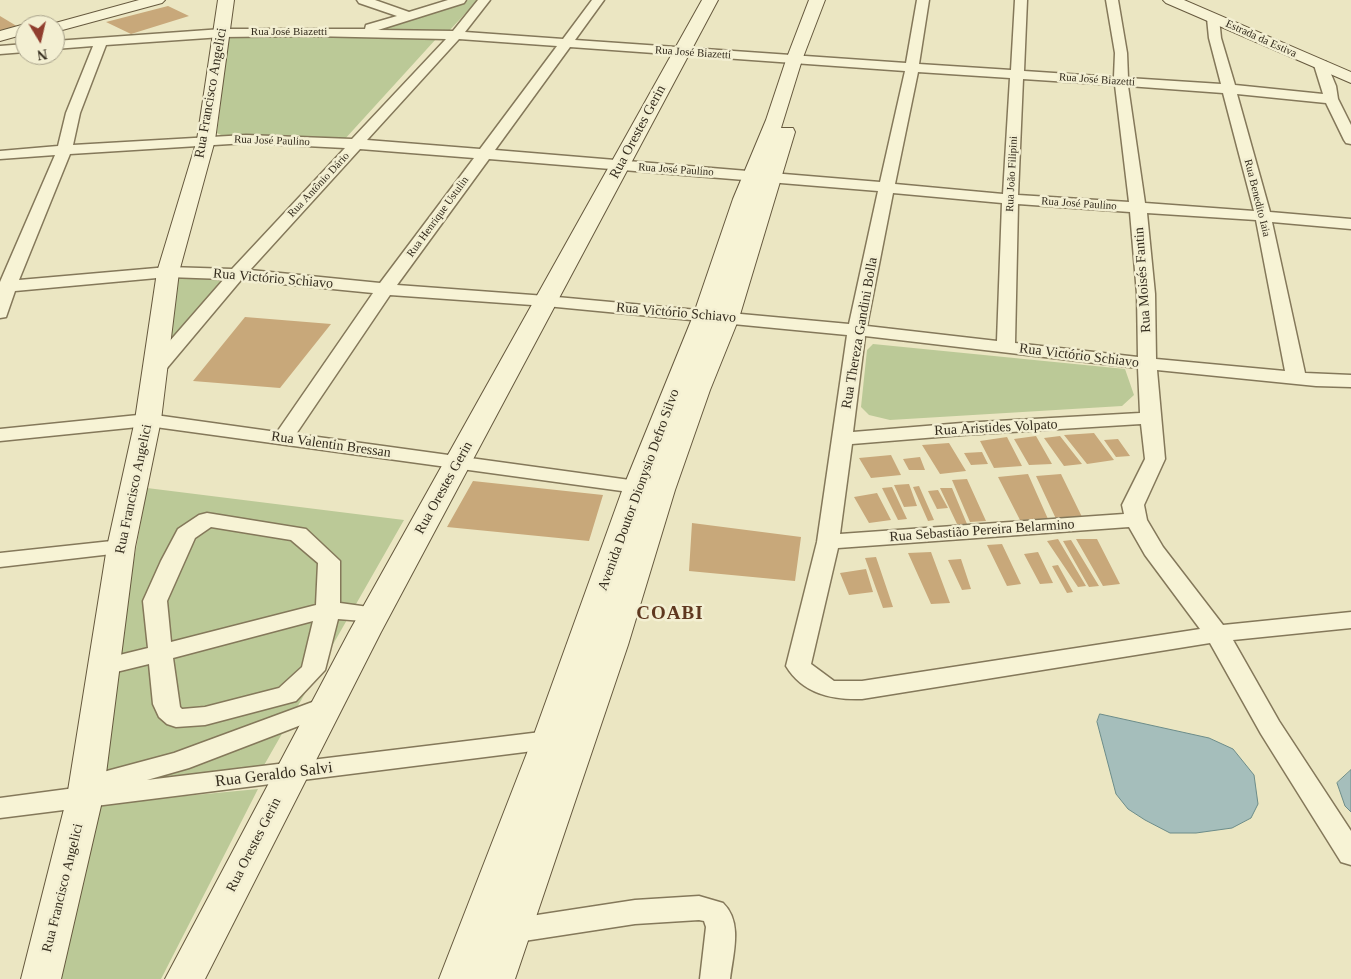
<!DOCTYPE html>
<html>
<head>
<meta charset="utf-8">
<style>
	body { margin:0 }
	#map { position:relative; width:1351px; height:979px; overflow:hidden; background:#ebe6c2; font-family:Georgia,serif }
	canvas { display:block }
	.north { position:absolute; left:15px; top:15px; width:50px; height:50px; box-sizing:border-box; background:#f3efd2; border:1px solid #a7a18a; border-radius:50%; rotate:171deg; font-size:14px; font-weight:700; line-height:20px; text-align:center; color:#352d1e }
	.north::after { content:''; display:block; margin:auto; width:18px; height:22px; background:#903e2e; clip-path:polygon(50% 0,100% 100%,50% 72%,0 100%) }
</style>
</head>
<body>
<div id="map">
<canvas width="1351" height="979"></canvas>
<div class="north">N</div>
</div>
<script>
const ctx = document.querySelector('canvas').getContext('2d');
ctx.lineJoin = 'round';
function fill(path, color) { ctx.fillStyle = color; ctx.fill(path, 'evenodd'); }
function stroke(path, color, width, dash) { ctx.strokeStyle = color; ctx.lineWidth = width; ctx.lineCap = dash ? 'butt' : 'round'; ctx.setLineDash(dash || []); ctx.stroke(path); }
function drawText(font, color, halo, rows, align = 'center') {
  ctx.font = font + ' Georgia,serif'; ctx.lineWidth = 5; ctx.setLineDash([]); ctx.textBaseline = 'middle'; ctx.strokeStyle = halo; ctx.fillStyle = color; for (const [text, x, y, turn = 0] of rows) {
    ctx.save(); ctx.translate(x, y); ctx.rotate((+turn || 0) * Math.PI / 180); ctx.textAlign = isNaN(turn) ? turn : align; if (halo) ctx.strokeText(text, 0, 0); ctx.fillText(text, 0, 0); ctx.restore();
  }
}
fill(new Path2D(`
	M469,0H478L447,33L368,30Z
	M229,36H368L436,39L344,140L251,135L223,136L217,133Z
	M169,274L229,275L159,358Z
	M873,344L1125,369L1134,395L1122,406L890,420L869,415L861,407L867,350Z
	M147,488L404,520L259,774L92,792Z
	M258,789L161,979H52L101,804Z`), '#bbc997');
const water = new Path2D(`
	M1100,714L1209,738L1233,749L1254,775L1258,804L1251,818L1232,828L1196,833H1170L1145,820L1128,809L1116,794L1097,722Z
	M1351,770V812L1345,806L1337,783Z`);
fill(water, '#a5bebb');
stroke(water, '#6c8c89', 1);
fill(new Path2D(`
	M168,6L189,16L131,34L106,22Z
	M0,16L20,28L0,33Z
	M245,317L331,324L280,388L193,381Z
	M1094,433L1114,460L1087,464L1064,435Z
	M1036,436L1052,464L1029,465L1014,439Z
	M1060,436L1082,464L1064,466L1044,438Z
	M1007,437L1022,466L994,468L980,441Z
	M1118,439L1130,456L1116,457L1104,440Z
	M949,443L966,471L940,474L922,445Z
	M982,452L988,464L971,465L964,453Z
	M891,455L901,475L871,478L859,458Z
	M920,457L925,470H909L903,459Z
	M1028,474L1048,519L1020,520L998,477Z
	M1061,474L1083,519L1057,521L1036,476Z
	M967,479L986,521L970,522L952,480Z
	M473,481L603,495L589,541L447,527Z
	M909,484L917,506L904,507L894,485Z
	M919,486L934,520L928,521L913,487Z
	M892,487L907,519L898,520L882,488Z
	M940,488H952L967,524H957Z
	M938,490L948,508L937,509L928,491Z
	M877,493L891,520L869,523L854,497Z
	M692,523L801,537L795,581L689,571Z
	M1058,539L1086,586L1078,587L1047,541Z
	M1076,539H1097L1120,584L1103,586Z
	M1071,540L1099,586L1089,587L1063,541Z
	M1002,544L1021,584L1007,586L987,545Z
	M931,552L950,603L931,604L908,553Z
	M1038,552L1053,583L1040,584L1024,554Z
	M876,557L893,607L883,608L865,558Z
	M961,559L971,589L962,590L948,560Z
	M1058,565L1073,592L1067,593L1052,566Z
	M866,569L873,592L849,595L840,573Z`), '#c8a87a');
const street = new Path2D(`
	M357,0H375L409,12L448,0H466L464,3L378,30L453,31L478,0H490L465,32L563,39L592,0H604L575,40L906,63L917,0H929L919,64L1011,70L1015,0H1027L1024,71L1114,77L1115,53L1106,0H1118L1127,53L1128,78L1221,84L1209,38L1207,18L1213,14L1219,18L1221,38L1235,85L1323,94L1314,65L1321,61L1326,62L1336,86L1338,99L1351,125V144L1346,143L1344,140L1326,103L1237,94L1270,212L1351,219V229L1272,222L1305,373L1351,375V387L1316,386L1157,370L1165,459L1144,505L1147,520L1163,547L1223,625L1351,612V628L1233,640L1279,721L1351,831V865L1341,862L1261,734L1210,643L862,699C832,700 803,694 786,666L817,542L847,335L546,306L390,295L296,434L659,484L662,489L659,494L651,495L148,426L0,441V429L148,414L277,432L373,293L241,280L162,374L155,376L148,374L146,370L148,366L224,279L168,277L15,291L6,317L0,318V282L55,155L0,159V151L58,146L66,113L93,46L55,49V41L222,29H365L366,25L397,16L359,3ZM310,36L446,39L352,139L246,135L73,145L80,113L106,45L222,37ZM459,39L557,46L480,149L367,140ZM570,47L905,71L880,182L495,150ZM918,72L1010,78L1003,194L895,184ZM1023,79L1115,85L1129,202L1018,195ZM1128,86L1223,93L1254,211L1145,203ZM246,143L345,148L232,269L168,267L19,280L70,154ZM360,149L474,158L380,283L250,270ZM489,159L878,191L849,324L546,296L397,285ZM893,193L1002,203L997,341L867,326ZM1018,204L1130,212L1137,294L1138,357L1015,343ZM1147,213L1256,220L1285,371L1156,359L1155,294ZM865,336L1138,368L1140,413L962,423L853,432ZM1141,424L1145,459L1122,505L1124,514L840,534L852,444L962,435ZM1129,527L1145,555L1200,629L862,681H834L811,664L838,548Z
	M25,44V52L0,54V46Z
	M207,513L306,529L340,561V603L383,609L387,614L383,619L375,622L338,619L325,670L296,701L205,725L176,727L167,724L159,717L153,704L149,664L104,675L95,673L92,667L95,661L148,648L143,601L161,561L178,529L199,515ZM211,527L291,540L318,563L316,605L171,642L167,601L195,538ZM313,621L302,667L279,688L205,707L182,709L180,707L173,658Z
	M121,540L129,542L132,547L129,552L0,567V553Z
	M326,697L335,700L339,706L335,712L189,768L147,780L549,731L570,734L574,741L570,748L561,750L549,749L0,818V798L75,788L74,786L77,779L174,753Z
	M699,896L723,903C743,922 733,954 730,979H700L706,927L704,921L699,920L635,924L511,943L500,940L496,931L500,922L511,919L635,900Z`);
const secondary = new Path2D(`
	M139,0H165L162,3L55,32V25H48Z
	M218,0H234L215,140L179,272L161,420L135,547L103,797L61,979H21L67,797L107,547L135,420L157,272L197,140Z
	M702,0H718L381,632L205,979H165L349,632Z
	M809,0H825L802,60L781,128H793L795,132L739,318L710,390L675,490L628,645L515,979H439L532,740L623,488L693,316L733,199L766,120L786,60Z
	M1163,0H1184L1351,72V83L1166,3Z
	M25,24L28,25H25V34L0,41V31Z`);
stroke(street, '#84785a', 3);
stroke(secondary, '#66593e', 2);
fill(street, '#f7f3d5');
fill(secondary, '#f7f3d5');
drawText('11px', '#352d1e', '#f3efd2', [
	["Rua José Biazetti",289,32],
	["Estrada da Estiva",1261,39,24],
	["Rua José Biazetti",693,53,4],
	["Rua José Biazetti",1097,80,4],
	["Rua José Paulino",272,141,2],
	["Rua José Paulino",676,170,4],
	["Rua João Filipini",1012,174,-87],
	["Rua Antônio Dário",319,185,-47],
	["Rua Benedito Iaia",1257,198,76],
	["Rua José Paulino",1079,204,4],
	["Rua Henrique Ustulin",438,217,-54]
]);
drawText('14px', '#352d1e', '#f3efd2', [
	["Rua Francisco Angelici",211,93,-80],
	["Rua Orestes Gerin",638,132,-62],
	["Rua Victório Schiavo",273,279,5],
	["Rua Moisés Fantin",1143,280,-94],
	["Rua Victório Schiavo",676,313,5],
	["Rua Thereza Gandini Bolla",860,333,-80],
	["Rua Victório Schiavo",1079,356,7],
	["Rua Aristides Volpato",996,428,-3],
	["Rua Valentin Bressan",331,445,8],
	["Rua Orestes Gerin",444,488,-61],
	["Rua Francisco Angelici",134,489,-78],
	["Avenida Doutor Dionysio Defro Silvo",639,490,-70],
	["Rua Sebastião Pereira Belarmino",982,531,-4],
	["Rua Orestes Gerin",254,845,-63],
	["Rua Francisco Angelici",63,888,-76]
]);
drawText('16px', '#352d1e', '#f3efd2', [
	["Rua Geraldo Salvi",274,775,-7]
]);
ctx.letterSpacing = '1px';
drawText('bold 19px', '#5f381f', '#f3efd2', [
	["COABI",670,614]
]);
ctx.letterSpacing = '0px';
</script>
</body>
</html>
